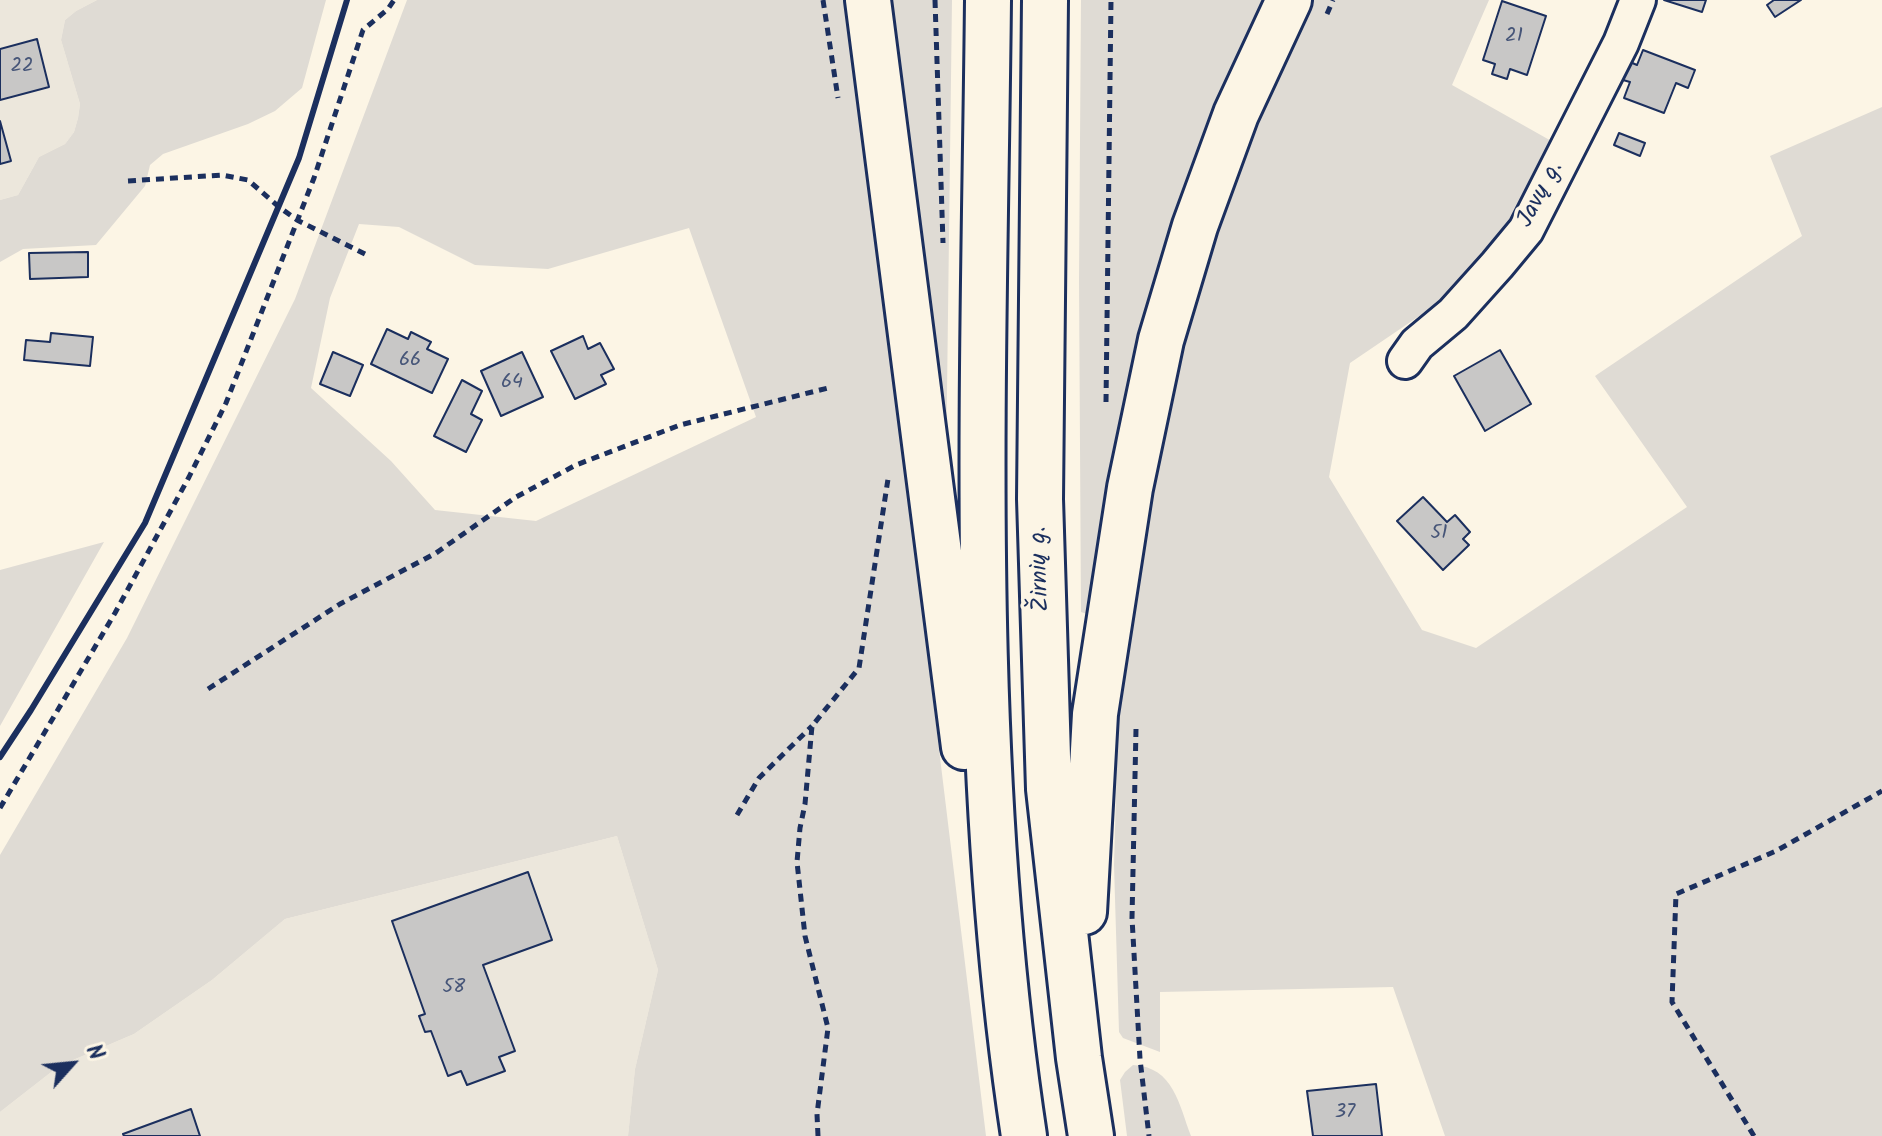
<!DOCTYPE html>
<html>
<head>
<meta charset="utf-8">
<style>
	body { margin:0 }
	#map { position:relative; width:1882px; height:1136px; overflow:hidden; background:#fcf5e5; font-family:Kalam,sans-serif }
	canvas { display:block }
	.north { position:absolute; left:32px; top:1024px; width:80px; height:80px; -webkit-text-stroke:6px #fcf5e5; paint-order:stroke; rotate:63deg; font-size:22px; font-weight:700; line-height:32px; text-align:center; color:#1b2f5e }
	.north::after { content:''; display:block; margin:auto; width:28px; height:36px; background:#1b2f5e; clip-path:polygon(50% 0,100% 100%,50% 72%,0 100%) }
</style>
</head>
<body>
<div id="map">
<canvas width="1882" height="1136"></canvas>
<div class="north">N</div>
</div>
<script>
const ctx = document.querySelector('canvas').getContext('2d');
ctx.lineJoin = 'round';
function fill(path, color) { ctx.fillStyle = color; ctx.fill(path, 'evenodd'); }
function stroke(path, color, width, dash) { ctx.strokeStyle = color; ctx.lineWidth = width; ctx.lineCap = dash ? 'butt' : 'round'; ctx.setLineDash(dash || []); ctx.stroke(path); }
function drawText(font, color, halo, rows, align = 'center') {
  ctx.font = font + ' Kalam,sans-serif'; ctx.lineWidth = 7; ctx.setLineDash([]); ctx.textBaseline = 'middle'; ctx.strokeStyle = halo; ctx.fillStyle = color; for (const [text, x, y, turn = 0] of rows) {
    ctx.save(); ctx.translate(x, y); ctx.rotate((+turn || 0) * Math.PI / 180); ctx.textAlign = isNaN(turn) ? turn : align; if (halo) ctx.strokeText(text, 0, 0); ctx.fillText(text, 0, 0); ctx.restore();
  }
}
fill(new Path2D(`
	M0,0H97L76,11L65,20L61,40L80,104L78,118L74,132L65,144L39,157L18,195L0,200Z
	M617,836L658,970L635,1069L628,1136H0V1112L59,1066L134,1034L212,980L285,919Z`), '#ece7dc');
fill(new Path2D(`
	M97,0H326L302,88L275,111L248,124L163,154L150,165L145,186L96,245L23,249L0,262V200L18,195L39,157L65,144L74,132L78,118L80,104L61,40L65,20L76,11Z
	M407,0H848L986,1136H628L635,1069L658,970L617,836L285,919L212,980L134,1034L59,1066L0,1112V855L127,638L295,299ZM359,224L399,227L475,265L548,269L689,228L756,417L536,521L435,510L391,461L311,388L330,298Z
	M887,0H952L946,471Z
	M1081,0H1268L1147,318L1117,437L1087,614L1081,612L1079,280Z
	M1313,0H1489L1452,85L1562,147L1484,272L1350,363L1329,477L1422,630L1476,648L1687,507L1595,376L1802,236L1770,156L1882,107V1136H1445L1393,987L1160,992V1052L1123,1038L1119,1032L1114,865L1119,687L1143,508L1184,334L1248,138Z
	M104,542L0,726V570Z
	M1133,1065C1174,1067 1179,1105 1191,1136H1127L1120,1080L1125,1072Z`), '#dfdbd4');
const building = new Path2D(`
	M1664,0H1706L1702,12Z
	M1774,0H1801L1775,17L1767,5Z
	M1502,1L1546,16L1527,75L1510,69L1507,79L1492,74L1495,64L1483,60Z
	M37,39L49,87L0,100V49Z
	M1643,50L1695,70L1688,88L1676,83L1664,113L1624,98L1630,82L1623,80L1630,62L1637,65Z
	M0,121L11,161L0,164Z
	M1619,133L1645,143L1640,156L1614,145Z
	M88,252V277L30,279L29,253Z
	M387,329L408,339L411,332L431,342L427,349L448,359L432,393L371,364Z
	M51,333L93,337L90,366L24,360L26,340L50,342Z
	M583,336L588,349L600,343L614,369L601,375L606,384L575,399L551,351Z
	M1500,350L1531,404L1485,431L1454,376Z
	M333,352L363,365L350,396L320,384Z
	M522,352L543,397L501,416L481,371Z
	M462,380L482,391L471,414L482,420L466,452L434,436Z
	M1423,497L1447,522L1455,515L1470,532L1463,539L1469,545L1443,570L1397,521Z
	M528,872L552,940L483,965L515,1051L499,1057L505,1071L467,1085L461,1071L448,1076L431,1031L425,1032L419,1016L425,1014L392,921Z
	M1376,1084L1382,1136H1313L1307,1091Z
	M191,1109L200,1136H124L123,1134Z`);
fill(building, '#c8c7c6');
stroke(building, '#1b2f5e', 2);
const minor = new Path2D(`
	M1405,361L1417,344L1453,314L1497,265L1526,230L1621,43L1638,0`);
const highway = new Path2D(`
	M868,0L964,747
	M988,0C984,378 967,761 1024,1136
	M1045,0L1040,499L1049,789L1079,1058L1091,1136
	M1084,912L1095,714L1130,488L1161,340L1195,226L1236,114L1289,0`);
stroke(minor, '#1b2f5e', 40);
stroke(highway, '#1b2f5e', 50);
stroke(new Path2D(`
	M823,0L838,98
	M935,0L943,243
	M1327,14L1333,0
	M128,181L222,175L248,180L279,207L297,220L365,254
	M1106,402L1111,0
	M208,689L340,604L436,553L516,497L576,465L680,425L832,387
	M1136,729L1132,918L1140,1059L1149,1136
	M0,808L115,613L189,477L226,403L314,178L363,30L388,9L394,0
	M737,815L759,778L812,726
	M818,1136L817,1114L828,1028L805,936L797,862L800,828L805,804L812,726L859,668L888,479
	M1754,1136L1672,1002L1676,894L1776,851L1882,791`), '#1b2f5e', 5, [8, 6]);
stroke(minor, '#fcf5e5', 34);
stroke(highway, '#fcf5e5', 44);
stroke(new Path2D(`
	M0,757L31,710L145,523L299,158L347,0`), '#1b2f5e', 6);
drawText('20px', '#465578', null, [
	["21",1514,38],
	["22",22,68],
	["66",410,362],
	["64",512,384],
	["51",1439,535],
	["58",454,989],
	["37",1345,1114]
]);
drawText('24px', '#1b2f5e', '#fcf5e5', [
	["Javų g.",1542,195,-62],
	["Žirnių g.",1042,569,-92]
]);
</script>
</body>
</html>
